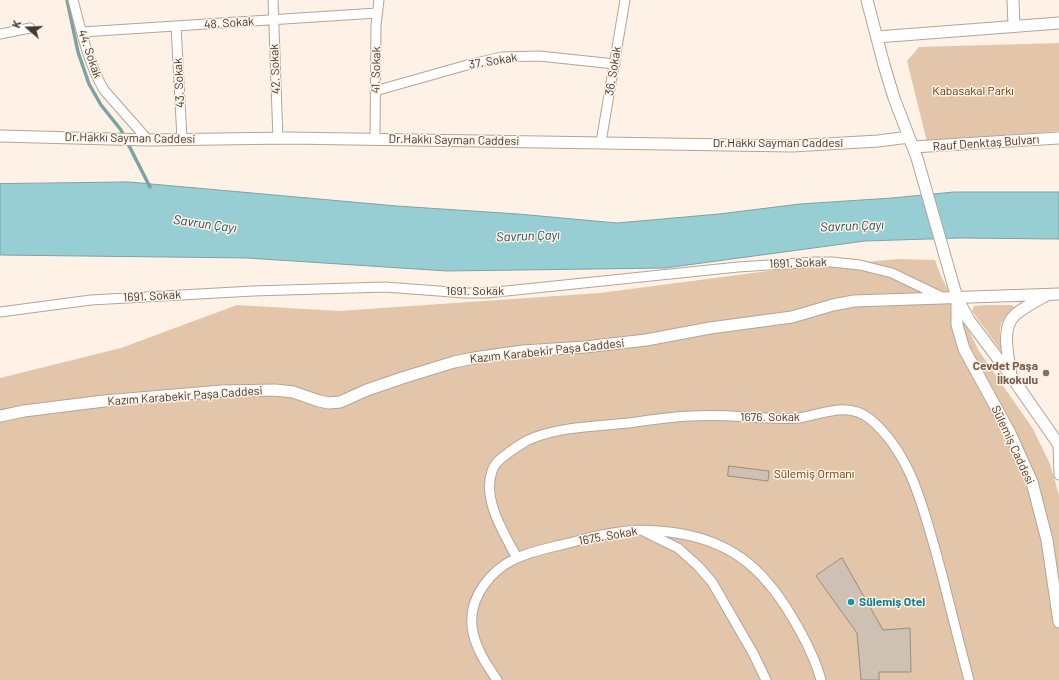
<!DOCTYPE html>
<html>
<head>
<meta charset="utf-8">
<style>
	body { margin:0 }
	#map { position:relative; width:1059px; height:680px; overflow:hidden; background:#fef2e6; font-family:Barlow,sans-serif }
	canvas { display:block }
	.north { position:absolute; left:8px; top:8px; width:40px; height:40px; -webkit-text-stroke:3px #fef2e6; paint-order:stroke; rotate:289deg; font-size:11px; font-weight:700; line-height:16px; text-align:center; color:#403a34 }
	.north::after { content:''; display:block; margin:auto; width:14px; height:18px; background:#403a34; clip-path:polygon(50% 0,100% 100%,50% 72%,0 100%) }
</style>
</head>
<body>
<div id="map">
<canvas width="1059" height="680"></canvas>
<div class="north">K</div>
</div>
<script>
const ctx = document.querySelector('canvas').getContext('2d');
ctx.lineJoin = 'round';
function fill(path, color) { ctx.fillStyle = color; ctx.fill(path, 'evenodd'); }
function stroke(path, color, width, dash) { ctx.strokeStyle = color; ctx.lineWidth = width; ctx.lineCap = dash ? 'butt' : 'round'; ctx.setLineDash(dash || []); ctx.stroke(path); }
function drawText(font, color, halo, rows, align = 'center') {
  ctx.font = font + ' Barlow,sans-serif'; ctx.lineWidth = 3; ctx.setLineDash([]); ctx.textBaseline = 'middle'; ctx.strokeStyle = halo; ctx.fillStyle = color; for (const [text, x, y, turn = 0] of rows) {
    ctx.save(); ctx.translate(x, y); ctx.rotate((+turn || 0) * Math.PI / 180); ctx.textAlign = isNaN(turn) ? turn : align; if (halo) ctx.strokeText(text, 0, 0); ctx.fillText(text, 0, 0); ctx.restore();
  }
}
fill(new Path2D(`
	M1059,43V131L927,142L907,61L919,47Z
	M898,259L935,260L941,276L979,351L1033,429L1050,464L1059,495V680H0V378L121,348L237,305L339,311L600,293L776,270Z
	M988,305H1011L1015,307C1012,313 1007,314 1004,319C996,330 1002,343 1004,355L972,311L974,306Z`), '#e3c6aa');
const water = new Path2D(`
	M129,182L397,206L518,214L617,223L719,214L800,204L892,198L954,192H1059V239L960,238L865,241L665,268L447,271L247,258L0,255V184Z`);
fill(water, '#96ced4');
stroke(water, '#7ca2a4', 1);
stroke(new Path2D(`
	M67,0L78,52L89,84L101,105L121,130L150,187`), '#7ca2a4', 3.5);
const building = new Path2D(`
	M729,466L769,471L768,481L728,476Z
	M842,558L883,630L910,628L911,672H879V680H861L857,633L816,576Z`);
fill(building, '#cec0b3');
stroke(building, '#998c7f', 1);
const minor = new Path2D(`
	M73,0C81,30 88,63 104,90L148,140
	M273,0L278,139
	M176,26L182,139
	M82,32L377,13
	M0,34L30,28
	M375,91L467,65L502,57L539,56L615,64
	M375,139L376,25L379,0
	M601,142L625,0
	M0,312L91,300L253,291L385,287L465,293H487L738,267L815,262H832L860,265L892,273L944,298
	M1058,444L1059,475
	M645,532L678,548L698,566L712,582L753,653L766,680
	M517,558C504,533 482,500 492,471C494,464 501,458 507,454C513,449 520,445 526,441C555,427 597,426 629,423C649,420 670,417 691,416C716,414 743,417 768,418C778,418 789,419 799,418C823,414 848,401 870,419C911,453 923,508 937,556C948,597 958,639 969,680
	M497,680C486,664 474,646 472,626C469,597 491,570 515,559C533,550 554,547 573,542C591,537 609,533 627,531C641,529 655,531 669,532C728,539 762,566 792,617C804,637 815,658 821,680`);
const tertiary = new Path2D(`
	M867,0L884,65L894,98L917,158L957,298L969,320L1011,376L1059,445
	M1013,0L1014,26
	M877,37L1059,23
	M0,136L148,140L289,138L792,146L878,141L909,137
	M913,147L1059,138
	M957,300V325L964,349L1010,433L1032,482L1047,540L1059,622
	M1011,376C1009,358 1000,328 1015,315C1024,307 1036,301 1047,295
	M0,416L24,411L104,401L222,391L275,390L293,392L319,401L329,403L340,402L367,390L402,378L454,362L474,358L523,351L585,347L646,340L710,328L792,317L833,305L854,301L1059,294`);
stroke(minor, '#b3a598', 11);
stroke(tertiary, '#b3a598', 13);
stroke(minor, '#fff', 9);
stroke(tertiary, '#fff', 11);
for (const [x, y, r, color] of [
	[1046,373,4,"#8d6e63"],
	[851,602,4,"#0f9aa8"]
]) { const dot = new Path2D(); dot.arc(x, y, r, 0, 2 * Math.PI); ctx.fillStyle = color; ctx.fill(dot); stroke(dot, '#fef2e6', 1.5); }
drawText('12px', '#403a34', '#fef2e6', [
	["48. Sokak",229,23,-4],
	["44. Sokak",90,54,71],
	["37. Sokak",493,61,-9],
	["42. Sokak",275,69,-92],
	["41. Sokak",376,70,-89],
	["36. Sokak",613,71,-81],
	["43. Sokak",179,83,-93],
	["Dr.Hakkı Sayman Caddesi",130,138,1],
	["Dr.Hakkı Sayman Caddesi",454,140,1],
	["Dr.Hakkı Sayman Caddesi",778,143],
	["Rauf Denktaş Bulvarı",986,143,-4],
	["1691. Sokak",798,263,-2],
	["1691. Sokak",475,291],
	["1691. Sokak",152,296,-3],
	["Kazım Karabekir Paşa Caddesi",547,351,-6],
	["Kazım Karabekir Paşa Caddesi",185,396,-4],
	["1676. Sokak",770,417],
	["Sülemiş Caddesi",1013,445,65],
	["1675. Sokak",608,536,-10]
]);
drawText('12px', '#663b00', '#fef2e6', [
	["Kabasakal Parkı",973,91],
	["Sülemiş Ormanı",814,474]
]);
drawText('bold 12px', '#785e54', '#fef2e6', [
	["Cevdet Paşa",1038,366],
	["İlkokulu",1038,380]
], 'right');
drawText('bold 12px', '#0d838f', '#fef2e6', [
	["Sülemiş Otel",859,602]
], 'left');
drawText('italic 13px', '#205156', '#fef2e6', [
	["Savrun Çayı",205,224,8],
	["Savrun Çayı",852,226,-2],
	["Savrun Çayı",528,236,-2]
]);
</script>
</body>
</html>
